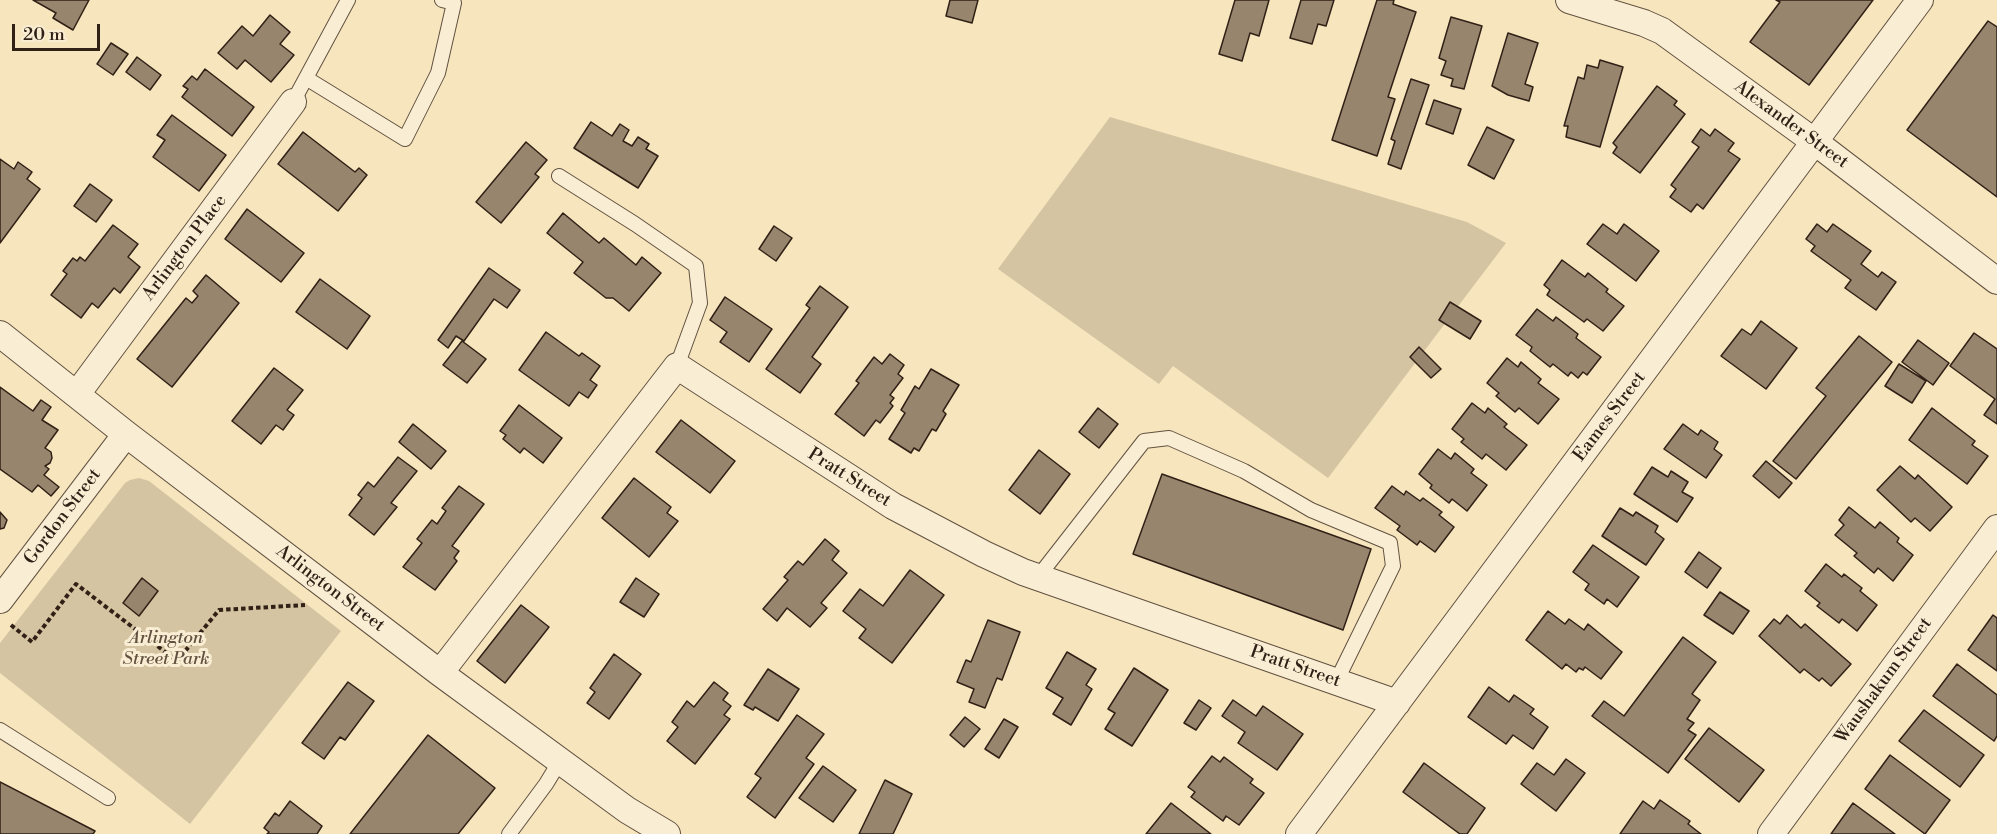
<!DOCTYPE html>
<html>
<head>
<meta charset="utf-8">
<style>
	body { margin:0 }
	#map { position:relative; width:1997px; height:834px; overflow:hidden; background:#f6e5bd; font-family:"Libre Bodoni",serif }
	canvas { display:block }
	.scale { position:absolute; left:12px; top:24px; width:88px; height:27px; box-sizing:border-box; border:3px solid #312016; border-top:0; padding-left:8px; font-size:18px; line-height:21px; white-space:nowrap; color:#312016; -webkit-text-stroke:4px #f9eed4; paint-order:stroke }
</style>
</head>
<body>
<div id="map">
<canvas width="1997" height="834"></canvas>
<div class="scale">20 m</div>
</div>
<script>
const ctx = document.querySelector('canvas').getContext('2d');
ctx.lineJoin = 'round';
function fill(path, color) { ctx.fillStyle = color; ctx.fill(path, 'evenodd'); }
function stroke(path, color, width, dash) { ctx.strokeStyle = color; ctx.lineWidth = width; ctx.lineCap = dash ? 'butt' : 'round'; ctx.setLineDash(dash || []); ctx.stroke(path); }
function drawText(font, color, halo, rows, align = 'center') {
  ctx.font = font + ' "Libre Bodoni",serif'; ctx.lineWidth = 6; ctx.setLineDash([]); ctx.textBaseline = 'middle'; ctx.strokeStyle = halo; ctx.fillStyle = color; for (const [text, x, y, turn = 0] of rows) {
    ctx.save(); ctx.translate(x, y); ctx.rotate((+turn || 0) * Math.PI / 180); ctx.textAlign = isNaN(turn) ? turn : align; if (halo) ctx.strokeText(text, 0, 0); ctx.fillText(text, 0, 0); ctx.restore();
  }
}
fill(new Path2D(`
	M1110,117L1467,222L1506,243L1328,478L1173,366L1159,384L998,269Z
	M139,478L149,481L341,631L190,824L0,673V643L125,483L130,480Z`), '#d5c4a1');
const building = new Path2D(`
	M33,0H89L73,30L53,18L56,13Z
	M950,0H978L972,23L946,16Z
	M1235,0H1269L1259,36L1250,33L1242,61L1219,54Z
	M1301,0H1334L1326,26L1318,24L1312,44L1290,38Z
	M1377,0H1394L1393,4L1416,12L1388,97L1395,99L1377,156L1332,140Z
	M1776,0H1873L1809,85L1750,42L1780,2Z
	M270,15L290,32L280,44L294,55L271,82L245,60L237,69L218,53L242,26L253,36Z
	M1451,17L1482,26L1464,89L1451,86L1453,79L1441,75L1446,61L1439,58Z
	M1988,21L1997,27V197L1907,130Z
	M1508,33L1538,43L1525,84L1533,87L1529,101L1508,95L1492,86Z
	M111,43L128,54L113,75L97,64Z
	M137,57L161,75L150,90L126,72Z
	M1600,60L1623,67L1600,147L1566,137L1568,126H1564L1578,77L1584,79L1587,65L1598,68Z
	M205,69L254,107L232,136L182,97L188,89L183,86L192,76L197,80Z
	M1411,79L1429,85L1401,169L1388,164L1395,141L1391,139Z
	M1657,86L1677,101L1674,105L1685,114L1640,173L1613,153L1617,147L1613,143Z
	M1434,100L1461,109L1453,134L1426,124Z
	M172,115L226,155L199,191L153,157L165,140L157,135Z
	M591,122L612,136L620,124L629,130L623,141L632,146L638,137L649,144L646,149L658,156L638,188L574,148Z
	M1487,127L1514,140L1494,179L1468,165Z
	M1701,129L1710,136L1715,129L1734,143L1728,151L1740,159L1703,209L1697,204L1691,212L1670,197L1676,189L1671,185L1699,147L1692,142Z
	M303,132L355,172L359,168L367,175L338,211L278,164Z
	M526,142L547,160L535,174L539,177L501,223L476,202Z
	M0,159L14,169L18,162L32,172L27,179L40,189L0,243Z
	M90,184L112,200L96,222L74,206Z
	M247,209L304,253L281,282L225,239Z
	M563,213L599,243L604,238L636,265L642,257L661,273L629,311L613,298H606L574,273L583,262L547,233Z
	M1603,224L1617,234L1624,224L1659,251L1636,281L1587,244Z
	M1817,224L1827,232L1833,224L1871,251L1861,264L1878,277L1882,272L1896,282L1876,310L1845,288L1851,280L1811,251L1815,246L1806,239Z
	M113,225L138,244L128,257L140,267L120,293L114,288L98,308L92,303L81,318L51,295L67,274L63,271L73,258L77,261L80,257L85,261Z
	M774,226L792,238L776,261L759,249Z
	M1562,260L1585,277L1588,273L1608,289L1606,292L1624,306L1603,331L1587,319L1584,322L1547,295L1550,290L1544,285Z
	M489,268L520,290L507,308L494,299L464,341L456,336L448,348L438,340Z
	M206,275L239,303L172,387L137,359L186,298L192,303L198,296L193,291Z
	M320,279L370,316L347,349L296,312Z
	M820,286L848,307L812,357L821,364L800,393L766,369L810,308L806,305Z
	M725,297L772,329L749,362L720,342L727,332L710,320Z
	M1450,302L1481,321L1470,339L1439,320Z
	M1537,309L1553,321L1556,317L1578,334L1576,338L1601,357L1587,375L1583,372L1578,378L1571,372L1568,376L1553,364L1550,367L1530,351L1532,347L1516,335Z
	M1761,321L1797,348L1766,389L1721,356L1742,329L1751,335Z
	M546,332L579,356L582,353L600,366L590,380L597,385L588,398L579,392L569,406L519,370Z
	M1974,333L1997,349V424L1984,415L1995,399L1950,366Z
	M1859,336L1892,362L1796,479L1773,461L1826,396L1816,388Z
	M1918,340L1949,363L1933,385L1902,362Z
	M462,341L486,359L467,383L443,365Z
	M1419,347L1441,369L1431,378L1410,357Z
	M890,354L904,365L898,374L903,378L890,395L894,398L890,403L893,406L880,423L876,420L864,436L835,414L859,383L856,381L874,357L882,364Z
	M1507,358L1518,367L1521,362L1541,379L1538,383L1559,399L1538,424L1519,408L1515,412L1496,396L1499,393L1487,383Z
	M1899,364L1926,381L1912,403L1885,386Z
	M274,368L303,390L287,410L294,415L283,430L276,425L261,444L232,421Z
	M931,369L959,385L943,411L946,414L936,431L932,429L919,451L914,448L911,453L889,439L905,413L901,410L915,386L919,389Z
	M0,387L33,411L41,400L51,407L42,420L58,430L45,448L51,452L52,458L50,463L45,466L49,469L44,475L59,487L51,496L38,485L32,492L0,469Z
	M1472,403L1485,413L1488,408L1507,424L1504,427L1527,445L1506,470L1486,454L1482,459L1461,442L1464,439L1452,429Z
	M519,405L562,438L543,463L524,448L520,453L503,439L506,435L500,431Z
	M1098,408L1118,424L1099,448L1079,432Z
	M1932,408L1975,441L1972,445L1988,456L1967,484L1909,440Z
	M681,420L735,461L710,493L656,452Z
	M413,424L446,451L431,469L399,442Z
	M1683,424L1698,435L1701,430L1718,442L1714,449L1722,455L1706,478L1664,449Z
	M1438,449L1451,459L1455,453L1474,469L1471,473L1487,485L1467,511L1452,499L1449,503L1430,488L1432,485L1419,474Z
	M1039,450L1070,474L1040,514L1009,490Z
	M398,457L417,471L391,503L397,507L374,535L349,515L362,498L358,495L368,482L374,487Z
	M1766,461L1792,483L1779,498L1753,476Z
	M1900,466L1915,479L1918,475L1952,507L1930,531L1915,518L1911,522L1877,490Z
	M1652,467L1668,477L1671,471L1688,482L1682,492L1693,498L1677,522L1634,494Z
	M1162,474L1371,549L1343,630L1133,554Z
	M634,478L671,507L667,513L678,521L649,557L602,518Z
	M459,486L484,504L452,546L459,551L454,558L457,561L435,590L403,567L422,543L417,539L432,520L437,524L446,511L442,508Z
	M1392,486L1404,495L1406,491L1420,501L1423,498L1442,512L1439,515L1454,527L1435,552L1420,541L1417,545L1397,530L1400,526L1375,508Z
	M1849,507L1875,528L1880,522L1899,538L1897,542L1913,555L1893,581L1878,568L1874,573L1854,556L1857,553L1835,535L1844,525L1839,520Z
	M1620,508L1633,516L1636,512L1658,526L1655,532L1664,539L1646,565L1602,536Z
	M0,512L7,520L4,528L0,529Z
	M825,539L839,551L832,560L847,573L821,603L827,608L810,627L787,608L777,621L763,609L788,580L784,577L798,561L803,565Z
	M1593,545L1639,577L1617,607L1607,599L1604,604L1585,590L1589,584L1573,572Z
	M1699,552L1721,568L1707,588L1685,572Z
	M1826,564L1842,577L1844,574L1862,588L1860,591L1877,605L1857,631L1842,619L1839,623L1817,606L1820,603L1805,591Z
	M910,570L944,595L892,663L859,638L866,629L843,611L860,589L883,606Z
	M142,578L158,591L139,616L123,603Z
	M636,578L659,594L644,617L620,602Z
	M1720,592L1749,611L1733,634L1704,615Z
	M521,605L549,627L505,683L477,661Z
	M1548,611L1565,624L1569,619L1584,630L1588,624L1622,652L1601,679L1585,667L1583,670L1579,668L1576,672L1566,664L1562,669L1526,640Z
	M1787,615L1801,628L1805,624L1851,664L1831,686L1822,678L1819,681L1804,669L1800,673L1759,636L1774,619L1780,624Z
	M1993,615L1997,618V671L1968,650Z
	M988,620L1020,632L1002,680L997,678L985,708L969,702L974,689L957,682L966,660L971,662Z
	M1683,637L1716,662L1692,694L1700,700L1687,719L1694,723L1688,730L1696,735L1668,773L1592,716L1604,701L1624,716Z
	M1067,652L1096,669L1086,685L1092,689L1071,725L1053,714L1063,698L1046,688Z
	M614,654L641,674L609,719L587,703L595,692L590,688Z
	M1957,664L1997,695V736L1994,741L1933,696Z
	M1134,668L1168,690L1132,746L1105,729L1115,713L1108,709Z
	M768,669L799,689L778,721L755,707L753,710L744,705Z
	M348,682L374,701L345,740L340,737L324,759L302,743Z
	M714,682L728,693L723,700L731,706L724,715L730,719L695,764L667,741L678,727L672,722L687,701L694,707Z
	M1489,687L1509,702L1514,695L1534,709L1530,714L1548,727L1533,749L1513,735L1506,744L1468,717Z
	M1199,700L1211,708L1196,730L1184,723Z
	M1233,700L1256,716L1263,706L1303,734L1277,770L1238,743L1245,732L1222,716Z
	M1924,710L1984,755L1960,787L1899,741Z
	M797,715L824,734L806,758L814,764L775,818L747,797L761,778L755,774Z
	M965,717L980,729L964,747L950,735Z
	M1004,719L1018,727L999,758L985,749Z
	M1709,728L1764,770L1739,802L1685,759Z
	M428,735L495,788L458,834H350Z
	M1890,755L1950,800L1925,834L1865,789Z
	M1212,756L1220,762L1224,757L1253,779L1250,783L1264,793L1239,825L1226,816L1223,821L1191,797L1195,792L1188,787Z
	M1566,759L1585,773L1556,811L1521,784L1537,763L1554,775Z
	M1424,763L1485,808L1467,834H1460L1403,792Z
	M823,766L856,790L833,822L799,798Z
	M885,780L912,794L893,834H859Z
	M0,782L95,831L93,834H0Z
	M1660,800L1690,821L1688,824L1701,834H1620L1643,801L1654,809Z
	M290,801L322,826L317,834H267L269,832L264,828L275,813L279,816Z
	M1171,803L1211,834H1146Z
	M1853,803L1895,834H1831Z`);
fill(building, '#97866d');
stroke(building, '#312016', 1.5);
const service = new Path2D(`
	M306,78L405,139L438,73L454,3L442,0
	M293,102L348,0
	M559,176L635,224L696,266L700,303L677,366
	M1038,577L1144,441L1169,438L1244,471L1311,510L1390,543L1393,566L1336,682
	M0,730L108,798
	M509,834L546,784L560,761`);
const minor = new Path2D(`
	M1569,0L1644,23L1662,31L1815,142L1997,281
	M0,334L126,434L440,673L627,810L667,834
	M77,394L293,102
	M0,600L126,434
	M440,673L677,366L893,506L984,554L1023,572L1397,703
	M1299,834L1920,0
	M1771,834L1997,528`);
stroke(service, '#625140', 16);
stroke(minor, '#625140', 28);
stroke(new Path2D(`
	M11,625L32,642L76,584L177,661L219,610L305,605`), '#312016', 4, [4.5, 3]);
stroke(service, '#f9eed4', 14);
stroke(minor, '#f9eed4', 26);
drawText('18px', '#312016', '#f9eed4', [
	["Alexander Street",1791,125,36],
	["Arlington Place",185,248,-53],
	["Eames Street",1610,417,-53],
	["Pratt Street",849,478,32],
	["Gordon Street",63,517,-53],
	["Arlington Street",330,589,37],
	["Pratt Street",1295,667,19],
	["Waushakum Street",1884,681,-54]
]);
drawText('italic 18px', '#625140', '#f9eed4', [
	["Arlington",166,639],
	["Street Park",166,660]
]);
</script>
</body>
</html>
